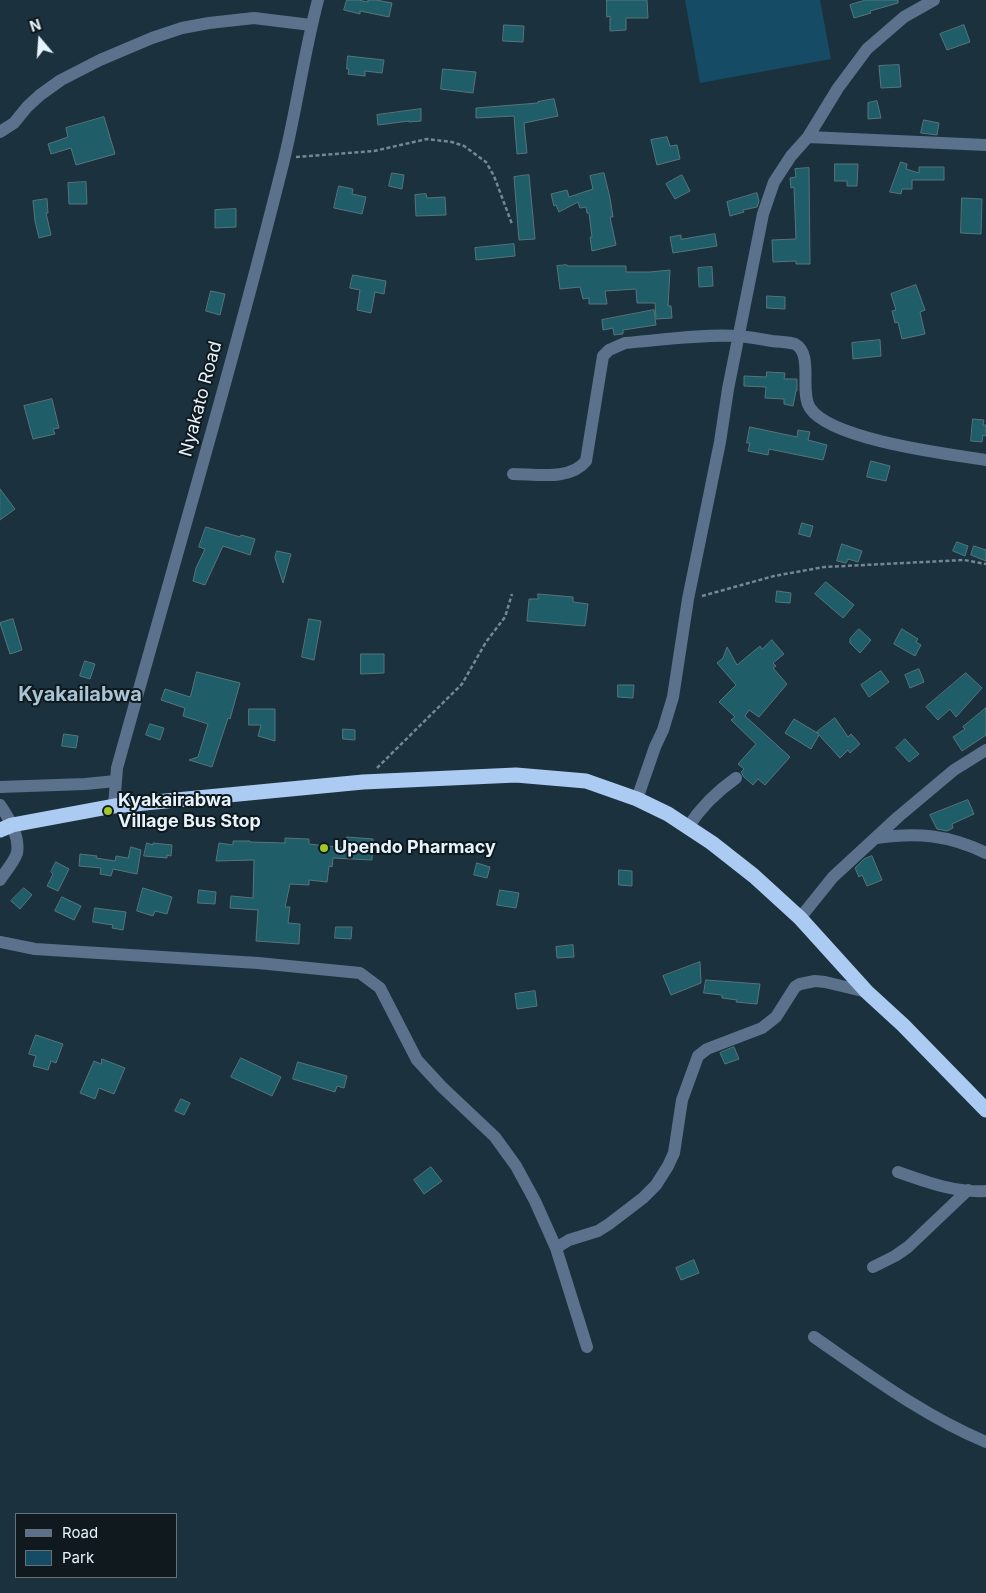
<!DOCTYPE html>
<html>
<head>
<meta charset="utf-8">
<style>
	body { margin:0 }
	#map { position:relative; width:986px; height:1593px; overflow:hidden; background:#1b323e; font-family:Inter,sans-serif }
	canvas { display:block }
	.legend { position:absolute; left:15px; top:1513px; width:162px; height:65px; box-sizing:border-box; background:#0f191e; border:1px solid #657177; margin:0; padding:6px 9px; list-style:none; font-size:15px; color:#e7f4fd }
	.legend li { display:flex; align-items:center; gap:10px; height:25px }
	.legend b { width:25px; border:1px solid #657177 }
	.north { position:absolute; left:15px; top:15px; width:50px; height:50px; -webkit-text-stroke:4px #0f191e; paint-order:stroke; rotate:342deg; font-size:14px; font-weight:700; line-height:20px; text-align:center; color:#e7f4fd }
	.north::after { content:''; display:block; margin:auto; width:18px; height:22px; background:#e7f4fd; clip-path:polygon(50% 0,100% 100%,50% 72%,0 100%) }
</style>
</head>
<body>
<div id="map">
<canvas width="986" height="1593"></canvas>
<ul class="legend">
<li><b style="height:6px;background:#5c718c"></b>Road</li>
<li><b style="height:14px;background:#154b65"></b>Park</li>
</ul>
<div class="north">N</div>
</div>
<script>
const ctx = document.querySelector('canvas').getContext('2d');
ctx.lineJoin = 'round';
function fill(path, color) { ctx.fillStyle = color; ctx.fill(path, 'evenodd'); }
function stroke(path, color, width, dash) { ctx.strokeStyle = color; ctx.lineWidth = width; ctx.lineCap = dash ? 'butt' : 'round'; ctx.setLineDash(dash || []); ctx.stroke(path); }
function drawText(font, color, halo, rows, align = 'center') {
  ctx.font = font + ' Inter,sans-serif'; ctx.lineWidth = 4; ctx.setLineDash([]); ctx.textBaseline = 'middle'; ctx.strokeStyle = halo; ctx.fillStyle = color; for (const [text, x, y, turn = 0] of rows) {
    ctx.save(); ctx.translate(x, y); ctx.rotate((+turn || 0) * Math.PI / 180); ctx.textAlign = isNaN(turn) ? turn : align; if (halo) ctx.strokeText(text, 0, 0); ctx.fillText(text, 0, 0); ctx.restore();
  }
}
fill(new Path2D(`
	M685,0H820L831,59L700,83Z`), '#154b65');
const building = new Path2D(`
	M347,0H358L368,2V0H376L392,3L389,17L360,11V14L344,10Z
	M607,0H647L648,18H626V30L610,31V16L607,17Z
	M866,0H898V3L870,11L871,13L854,18L850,5Z
	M504,25L524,26L523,42L503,41Z
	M964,25L970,42L947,50L940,34Z
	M348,56L384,60L382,73L365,71V76L348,74L349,69H347Z
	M899,65L901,87L881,88L879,66Z
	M443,69L476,72L473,93L441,89Z
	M554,99L558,116L524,123L527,153L517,154L514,116L476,118V108L538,103V102Z
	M877,101L881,118L868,119V103Z
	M421,109V121L409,122V121L378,125L377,115Z
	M104,117L115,154L76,165L71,148L51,154L48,144L68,137L66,128Z
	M924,120L939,123L937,135L921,133Z
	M667,137L670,146L677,145L680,159L657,165L651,140Z
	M901,162L907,164L906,169L919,173V167H944V180H912V189H902L901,194L890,192Z
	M835,164H858L857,186H847V181H835Z
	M809,168L810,264H796V261L773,262L772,240L796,239L794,187L791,188L790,178L796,177L795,169Z
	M392,173L404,175L402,189L389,186Z
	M604,173L610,198L613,217H610L616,245L592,251L590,237H592L589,213H587L586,207L580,208L578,202L559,212L556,205L554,206L551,194L567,190L569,197L593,189L590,176Z
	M529,175L535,239L519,240L514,177Z
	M682,175L690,191L675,199L666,184Z
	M86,182L87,204H69L68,183Z
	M339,186L353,189L352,194L366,197L362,214L334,208Z
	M757,193L759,201L757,207L743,210L744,212L730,216L727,202Z
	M426,194L427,198L445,197L446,215L416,216L415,195Z
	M962,198L982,199L981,234L961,233Z
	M47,199L48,213H46L51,235L39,238L35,221L33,201Z
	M236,209V227L215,228V210Z
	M715,234L717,246L673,253L670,237L681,235V239Z
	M514,244L515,256L476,260L475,248Z
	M567,265L568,266H626V272H650L670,270L668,306H671L672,318L656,319L655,303H637L636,289L605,291L607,304H589V298L583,299L580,287L560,289L557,266Z
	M712,267L713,286L699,287L698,268Z
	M353,275L386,281L384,294L375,292L371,313L357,310L360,290L350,288Z
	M916,285L925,310L920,312L925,334L902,339L898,322L895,323L892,311L896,310L891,294Z
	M211,291L225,294L220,315L206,311Z
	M767,296L785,297V309L767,308Z
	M654,310L656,325L623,330V334L614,335L613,328L603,330L602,320Z
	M880,340L881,356L853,359L852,343Z
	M767,372L785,373L784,379H797V391H796L793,406L784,404V399L765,398L766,387L744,386V376L766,377Z
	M52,399L59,428L53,429L55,434L33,439L24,406Z
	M973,419L984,420L983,425H986V436L983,435L982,442L971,441Z
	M750,427L797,437L798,430L810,432L808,440L827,445L823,460L769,449L768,455L748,451L750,443H747Z
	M871,461L890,466L886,481L867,477Z
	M0,489L15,509L0,520Z
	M802,523L813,526L810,537L799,534Z
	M206,527L240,537L241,535L255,539L250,555L223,546L205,585L193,581L196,568L205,549L199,547Z
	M957,542L968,546L965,556L953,551Z
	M842,544L862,551L858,562L848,559L846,563L837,561Z
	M974,546L986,550V561L971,555Z
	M277,551L291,554L283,583L275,558Z
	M826,582L854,605L843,618L815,594Z
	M777,591L791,593L790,603L776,602Z
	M538,594L573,597V602L588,604L585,626L527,621L529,599H538Z
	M13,619L22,650L10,654L0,623Z
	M309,619L321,621L314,660L302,657Z
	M859,629L871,640L860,653L850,643V639Z
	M902,629L918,639L916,642L921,645L915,656L894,644Z
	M772,640L784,654L773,663L776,666L773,668L787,684L759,717L749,710L745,716L790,757L765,785L758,779L753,785L744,777L741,772L744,769L738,764L756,744L731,720L735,717L719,702L736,685L717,663L723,658L727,647L737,665L760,646L762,649Z
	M361,654H384V673L361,674Z
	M85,661L95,664L90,679L80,676Z
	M919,669L924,682L910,688L905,675Z
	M881,671L889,682L869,697L861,685Z
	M197,672L240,683L230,719L228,718L212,767L189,760L198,757L208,724L183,716L185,708L161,700L165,689L190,697Z
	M966,673L982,688L956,717L950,709L938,720L926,707Z
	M618,685H634L633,698L618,697Z
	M986,708V735L962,751L953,737L965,729L963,727Z
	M249,709H275V741L258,736L261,725H249Z
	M835,718L848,737L851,734L860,744L850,753L848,750L840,758L819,735L811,749L785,733L794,719L819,734L817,732Z
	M150,724L164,728L160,740L146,735Z
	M343,729L355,730V740L343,739Z
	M64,734L78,736L76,748L62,746Z
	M905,739L919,754L909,762L896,748Z
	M968,800L974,814L952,824L953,828L947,831L937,829L930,815Z
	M347,837L373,839L372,860L333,858L332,867L329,866L327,882L309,880V885L290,884L285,907H290L288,923L300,924L299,944L256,941L258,910L230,908L231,896L253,898L254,860L216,861L219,843L233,845V841H250V842L285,843V838L309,839V844L346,848Z
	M147,843L153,845V843L172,845L171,856L167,855V858L144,856Z
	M131,847L141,850L137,874L113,869L111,876L100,874L101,868L79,866L80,854L97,856L96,858L115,861L116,856L128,858Z
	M872,856L882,880L867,886L862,875L859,877L855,868L864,859Z
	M56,862L69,869L58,891L47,886L53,874L51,872Z
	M477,863L490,867L487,878L474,875Z
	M619,870L632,871V886L619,885Z
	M24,888L32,895L20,909L11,901Z
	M143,888L172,897L167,914L155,911L153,916L137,911Z
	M199,890L216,892L215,904L198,903Z
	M500,890L519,893L516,908L497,905Z
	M62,897L81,906L74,920L55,911Z
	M95,908L126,912L123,930L112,928L113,925L93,922Z
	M336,927H352L351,939L335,938Z
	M573,945L574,957L557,958L556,947Z
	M700,962L701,983L671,995L663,976Z
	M706,980L760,984L757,1004L736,1002L737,1000L722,998V995L704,993Z
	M535,991L537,1006L517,1009L515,994Z
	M36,1035L63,1044L56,1063L51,1061L48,1070L33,1066L36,1056L29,1054Z
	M734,1047L739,1059L725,1064L720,1053Z
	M241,1058L281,1077L272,1096L231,1077Z
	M102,1059L125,1068L114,1094L99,1088L95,1099L80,1093L94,1061L101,1064Z
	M298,1062L347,1076L344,1088L337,1086L335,1092L293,1079Z
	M181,1099L190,1103L184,1115L175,1111Z
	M431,1167L442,1181L424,1194L414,1180Z
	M694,1260L699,1273L681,1280L676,1268Z`);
fill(building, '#1f5e69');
stroke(building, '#56747a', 1);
stroke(new Path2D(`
	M296,157L374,151L427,139L452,142L464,146L486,162L494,176L512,224
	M702,596L774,576L824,567L964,560L986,564
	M377,768L462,684L486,642L505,617L512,594`), '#758792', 2.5, [4, 2.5]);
stroke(new Path2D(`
	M0,132L14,123L27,107L40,95L61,80L100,60L152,38L182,28L209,23L254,18L311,25
	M808,137L986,145
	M513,474C536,474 570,481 586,461L603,356L609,350L625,343C661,340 702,334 738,336C750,337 761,339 772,341C779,342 789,342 795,344C814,354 799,392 810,408C831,440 948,454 986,460
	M0,787L85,784L116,781
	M637,799L655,747L663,730L673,697L688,599L720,442L728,389L763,214L774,182L791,156L808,137L838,88L867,49L904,17L934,0
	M0,805C9,818 20,836 17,853C14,862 5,872 0,880
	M114,806L117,768C173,566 233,364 284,160C297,107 304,53 318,0
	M688,827C701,807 716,792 736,778
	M877,838C917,832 949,835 986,853
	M800,918L833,877L898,817L954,770L986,750
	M0,942L35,949L258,963L360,973L380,988L417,1060L442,1087L495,1137L516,1166L535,1201L556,1248L587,1347
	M898,1172C926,1182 956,1193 986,1191
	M556,1248L569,1240L598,1231L609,1224L643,1198L656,1185L668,1166L674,1153L682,1100L698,1056L707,1049L762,1028L776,1017L795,987L800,984L815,981L825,982L867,992
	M873,1267L895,1256L908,1247L968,1190
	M814,1337C869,1375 924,1416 986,1442`), '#5c718c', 12);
stroke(new Path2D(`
	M0,830L12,825L114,806L363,782L516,775L586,781L637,799L668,814L712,843L754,876L800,918L867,992L903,1025L986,1110`), '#accbf2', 15);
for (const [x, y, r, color] of [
	[108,811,5,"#a4c825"],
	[324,848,5,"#a4c825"]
]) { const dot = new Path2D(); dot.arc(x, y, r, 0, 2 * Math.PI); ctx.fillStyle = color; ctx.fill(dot); stroke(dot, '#0f191e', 2); }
drawText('18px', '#e7f4fd', '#0f191e', [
	["Nyakato Road",201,399,-75]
]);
drawText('bold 18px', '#e7f4fd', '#0f191e', [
	["Kyakairabwa",118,801],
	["Village Bus Stop",118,822],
	["Upendo Pharmacy",334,848]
], 'left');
drawText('bold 20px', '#a9c4d3', '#0f191e', [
	["Kyakailabwa",80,695]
]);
</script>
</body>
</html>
